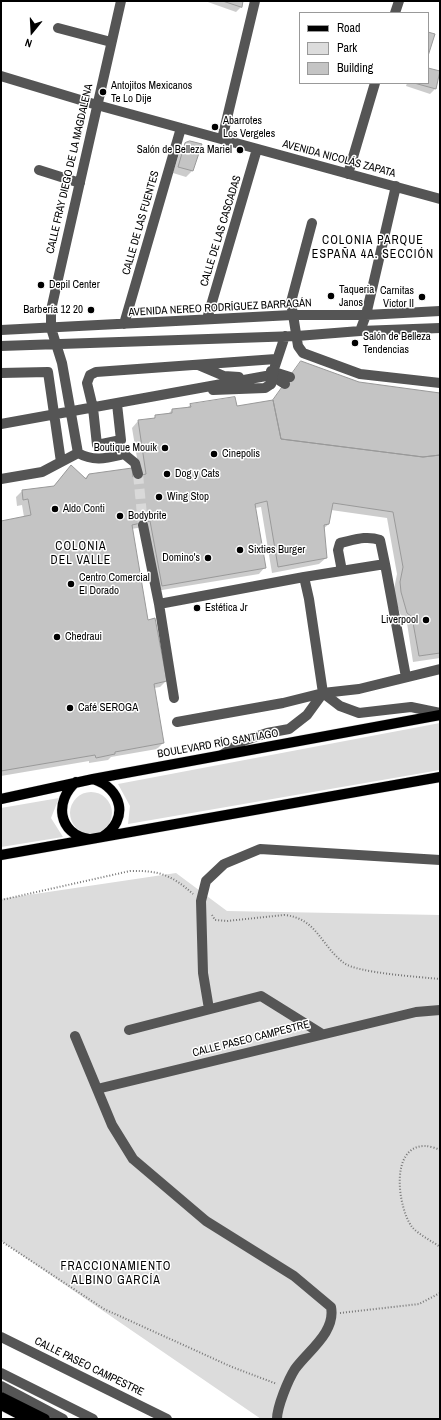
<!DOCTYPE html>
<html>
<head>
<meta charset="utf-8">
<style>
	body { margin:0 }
	#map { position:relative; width:441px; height:1420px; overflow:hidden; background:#fff; font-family:"Archivo Narrow",sans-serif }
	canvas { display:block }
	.frame { position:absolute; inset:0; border:2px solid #000; pointer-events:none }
	.legend { position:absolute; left:299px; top:12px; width:130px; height:72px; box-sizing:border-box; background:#fff; border:1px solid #999; margin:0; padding:5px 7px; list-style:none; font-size:12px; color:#000 }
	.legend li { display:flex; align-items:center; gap:8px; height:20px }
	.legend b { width:20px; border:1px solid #999 }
	.north { position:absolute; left:12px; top:12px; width:40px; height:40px; -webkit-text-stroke:3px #fff; paint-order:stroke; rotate:198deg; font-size:11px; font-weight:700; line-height:16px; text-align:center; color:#000 }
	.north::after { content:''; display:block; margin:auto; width:14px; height:18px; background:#000; clip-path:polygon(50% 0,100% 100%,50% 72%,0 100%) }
</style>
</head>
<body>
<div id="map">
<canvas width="441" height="1420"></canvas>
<div class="frame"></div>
<ul class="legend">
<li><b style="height:5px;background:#000"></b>Road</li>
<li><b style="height:11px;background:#dcdcdc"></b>Park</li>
<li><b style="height:11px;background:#c4c4c4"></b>Building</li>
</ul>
<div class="north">N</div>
</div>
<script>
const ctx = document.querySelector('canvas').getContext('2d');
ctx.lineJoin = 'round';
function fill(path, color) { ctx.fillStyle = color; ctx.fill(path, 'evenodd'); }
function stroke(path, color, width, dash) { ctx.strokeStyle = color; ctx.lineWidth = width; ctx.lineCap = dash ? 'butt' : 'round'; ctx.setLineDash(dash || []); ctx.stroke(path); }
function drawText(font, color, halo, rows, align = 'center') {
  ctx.font = font + ' "Archivo Narrow",sans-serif'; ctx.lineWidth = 3; ctx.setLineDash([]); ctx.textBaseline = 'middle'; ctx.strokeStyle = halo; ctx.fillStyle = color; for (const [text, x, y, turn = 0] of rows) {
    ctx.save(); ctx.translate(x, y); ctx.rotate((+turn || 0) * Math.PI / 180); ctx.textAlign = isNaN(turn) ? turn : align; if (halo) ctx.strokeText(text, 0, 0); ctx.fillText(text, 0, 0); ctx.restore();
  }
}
fill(new Path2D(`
	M440,723V770L128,824L130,806L118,784Z
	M70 813a21 21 0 1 1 42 0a21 21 0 1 1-42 0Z
	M59,798L51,818L63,837L1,847V808Z
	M176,873L227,911L440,915V1419H261L1,1241V899Z`), '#dcdcdc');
fill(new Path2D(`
	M205,1H242L241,7L236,12Z
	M428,69L440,72L435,89L430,94L406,86L407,83H428Z
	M186,144L192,171L186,177L173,173L180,151Z
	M302,362L359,383L440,394V658L413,662L407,623L402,619L395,599L394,589L397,574L387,518L331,510L329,524L323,529L326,558L319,564L272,573L261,507L255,508L265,567L259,574L156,591L144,527L131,529L147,621L166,681L160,687L154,688L163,743L157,749L111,757L108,760L89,763V761L1,776V522L24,517L22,505L17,506L16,497L22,491L53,487L71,466L84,479L89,474L132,478L140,476L132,428L138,421L152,420L156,416L168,414L172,410L186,409L191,404L236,407L272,401Z`), '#0003');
const building = new Path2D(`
	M223,1H243L242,7Z
	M428,32L435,34L428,56Z
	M428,68L440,71L436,89L414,83H428Z
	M190,141L202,144L193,171L178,167L185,143Z
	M301,361L359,382L440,393V455L423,457L281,439L273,400Z
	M235,397L237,406L273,400L281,439L423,457L440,455V653L419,656L412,617L407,613L401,592L400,582L403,567L393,512L333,503L329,524L324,525L327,558L278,567L267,501L255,504L266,568L162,586L150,521L132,525L148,620L155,618L167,681L154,684L164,743L115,752V754L96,758L95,755L1,771V521L31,515L28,499L23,500L22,490L54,486L71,465L86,479L89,474L132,468L133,477L146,474L138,420L155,418V415L172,413V409L191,407L190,404Z`);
fill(building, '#c4c4c4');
stroke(building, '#999', 1);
stroke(new Path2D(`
	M138,474L143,525`), '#d9d9d9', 10, [10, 5]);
const major = new Path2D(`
	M93,779C122,788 130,820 102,837
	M76,782C54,801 58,834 89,839
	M1,799L93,779L440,715
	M1,855L440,777
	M1,1397L45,1419
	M1,1405L28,1419`);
stroke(major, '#dbdbdb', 11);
stroke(new Path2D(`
	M1,900L130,871C158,870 172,875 193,894
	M212,915L215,920L227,921L284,915C317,918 321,946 344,963C357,973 421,977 440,979
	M440,1150C436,1148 429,1146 425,1146C389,1146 398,1208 412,1227C419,1235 432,1241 440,1247
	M1,1241L104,1309L232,1367L277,1384
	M340,1313L419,1304L440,1293`), '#777', 2, [1, 2]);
stroke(new Path2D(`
	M395,13L399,1
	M58,28L111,42
	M1,76L97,105L440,199
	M222,139L255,1
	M39,170L80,183
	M348,174L375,83
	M312,223L291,302L298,346L303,353L360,374L440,383
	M207,319L257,149
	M124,324L181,128
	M1,330L292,315H366L440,311
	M360,331L366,315L396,186
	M1,346L297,336L360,331L440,328
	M198,365L224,376L239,377
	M275,366L285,336
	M271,371L290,377
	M1,373L48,372L61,462
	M213,390L265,388L271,384
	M117,404L121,440L97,445L93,408L87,383L90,375L96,372L276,359
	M1,424L266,376H272L285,384
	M78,453L62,363L51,328V310L121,1
	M78,453C94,462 107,458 124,454L135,463L138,474
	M1,479L42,472L78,453
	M143,525L159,604
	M342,571L338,550L340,543C354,540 366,535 380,540L385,564
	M304,577L385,564L406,677
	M174,698L159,604L304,577L309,599L323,693
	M177,722L283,703L323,693L359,689L440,669
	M222,755L243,741L267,733L289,729L307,715L323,693L340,706L359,713L411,707L440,713
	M209,1009L203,973L201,901L206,881L224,864L260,849L440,860
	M129,1030L261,996L322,1034
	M75,1036L112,1125L133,1159L206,1221L294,1276L331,1307C336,1332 308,1351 295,1369C288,1380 277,1407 277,1419
	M97,1089L416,1012L440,1010
	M1,1337L167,1419
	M1,1373L93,1419
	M1,1386L63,1419`), '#555', 10);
stroke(major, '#000', 10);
stroke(new Path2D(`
	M271,384L274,370`), '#555', 10);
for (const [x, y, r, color] of [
	[103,92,4,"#000"],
	[215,127,4,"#000"],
	[240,150,4,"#000"],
	[41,285,4,"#000"],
	[331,296,4,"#000"],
	[422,297,4,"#000"],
	[91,310,4,"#000"],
	[355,343,4,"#000"],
	[165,448,4,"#000"],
	[214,454,4,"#000"],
	[167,474,4,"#000"],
	[159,497,4,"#000"],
	[55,509,4,"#000"],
	[120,516,4,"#000"],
	[240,550,4,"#000"],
	[208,558,4,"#000"],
	[71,584,4,"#000"],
	[197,608,4,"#000"],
	[426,620,4,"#000"],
	[57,637,4,"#000"],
	[70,708,4,"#000"]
]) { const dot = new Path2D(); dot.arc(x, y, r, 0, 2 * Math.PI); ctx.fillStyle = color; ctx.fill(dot); stroke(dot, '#fff', 1.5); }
drawText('11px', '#000', '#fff', [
	["Antojitos Mexicanos",111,86],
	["Te Lo Dije",111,99],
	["Abarrotes",223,121],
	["Los Vergeles",223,134],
	["Salón de Belleza Mariel",232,150,"right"],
	["Depil Center",49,285],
	["Taqueria",339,290],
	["Janos",339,303],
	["Carnitas",414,291,"right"],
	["Victor II",414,304,"right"],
	["Barbería 12 20",83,310,"right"],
	["Salón de Belleza",363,337],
	["Tendencias",363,350],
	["Boutique Mouik",157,448,"right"],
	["Cinepolis",222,454],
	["Dog y Cats",175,474],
	["Wing Stop",167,497],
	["Aldo Conti",63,509],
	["Bodybrite",128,516],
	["Sixties Burger",248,550],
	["Domino's",200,558,"right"],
	["Centro Comercial",79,578],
	["El Dorado",79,591],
	["Estética Jr",205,608],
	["Liverpool",418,620,"right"],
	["Chedraui",65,637],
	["Café SEROGA",78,708]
], 'left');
drawText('11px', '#000', '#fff', [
	["AVENIDA NICOLÁS ZAPATA",339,159,15],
	["CALLE FRAY DIEGO DE LA MAGDALENA",70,169,-77],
	["CALLE DE LAS FUENTES",141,223,-74],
	["CALLE DE LAS CASCADAS",221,231,-73],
	["AVENIDA NEREO RODRÍGUEZ BARRAGÁN",220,308,-3],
	["BOULEVARD RÍO SANTIAGO",218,744,-10],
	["CALLE PASEO CAMPESTRE",251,1039,-14],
	["CALLE PASEO CAMPESTRE",89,1367,26]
]);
ctx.letterSpacing = '1px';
drawText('12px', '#000', '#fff', [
	["COLONIA PARQUE",373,241],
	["ESPAÑA 4A. SECCIÓN",373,255],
	["COLONIA",81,547],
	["DEL VALLE",81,561],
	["FRACCIONAMIENTO",116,1267],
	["ALBINO GARCÍA",116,1281]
]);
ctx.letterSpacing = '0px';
</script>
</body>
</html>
